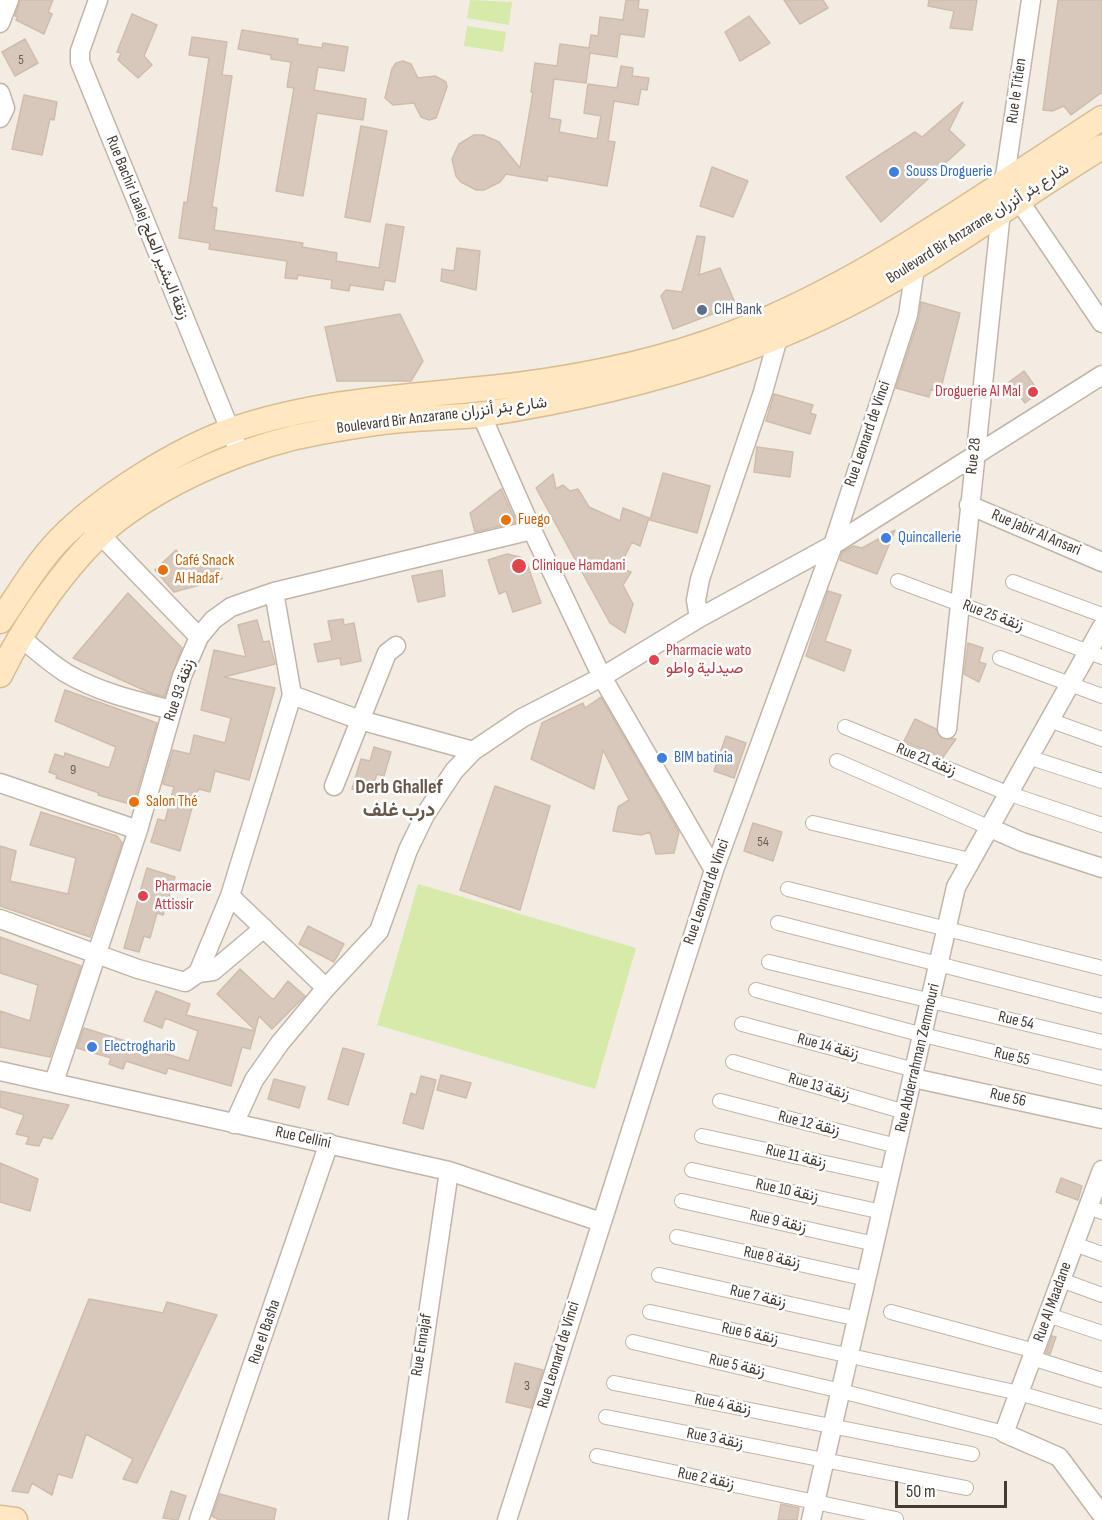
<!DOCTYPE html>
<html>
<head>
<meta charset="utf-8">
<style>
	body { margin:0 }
	#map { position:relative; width:1102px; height:1520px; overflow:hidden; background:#f3ece3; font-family:"Sofia Sans Condensed",sans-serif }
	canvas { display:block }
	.scale { position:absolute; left:895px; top:1481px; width:112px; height:27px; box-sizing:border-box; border:3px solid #453b33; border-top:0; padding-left:8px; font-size:18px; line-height:21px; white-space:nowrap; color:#453b33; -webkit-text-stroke:4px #fff; paint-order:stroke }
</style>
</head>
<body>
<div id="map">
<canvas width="1102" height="1520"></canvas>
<div class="scale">50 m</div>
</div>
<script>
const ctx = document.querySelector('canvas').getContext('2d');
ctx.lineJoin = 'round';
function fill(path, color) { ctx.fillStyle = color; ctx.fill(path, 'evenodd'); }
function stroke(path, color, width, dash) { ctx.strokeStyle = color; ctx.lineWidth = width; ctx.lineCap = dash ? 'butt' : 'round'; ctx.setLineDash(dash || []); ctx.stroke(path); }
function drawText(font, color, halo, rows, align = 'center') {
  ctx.font = font + ' "Sofia Sans Condensed",Vazirmatn,sans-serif'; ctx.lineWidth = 5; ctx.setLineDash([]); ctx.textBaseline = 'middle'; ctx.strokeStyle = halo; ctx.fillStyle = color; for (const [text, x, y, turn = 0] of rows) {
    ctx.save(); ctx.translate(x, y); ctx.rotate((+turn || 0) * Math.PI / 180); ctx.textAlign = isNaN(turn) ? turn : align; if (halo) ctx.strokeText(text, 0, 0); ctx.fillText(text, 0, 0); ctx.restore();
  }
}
fill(new Path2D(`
	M470,0L512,2L509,25L467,18Z
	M467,26L506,32L503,52L464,46Z
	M418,884L636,948L595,1089L377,1025Z`), '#d6eaa9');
const building = new Path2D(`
	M20,0H53L48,12L52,14L44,34L16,20L18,17L15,16Z
	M626,0H639L638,9L648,10L644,37L620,34L617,57L590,53L586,83L554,79L549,118L561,120L559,132L597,139L601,116L584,113L588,84L617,88L621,66L633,68L632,76L649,78L647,90L641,89L638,105L614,101L608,141L615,142L607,186L548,176L547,181L506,174L500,182L484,190H476L461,182L456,176L452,159L459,144L474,135H483L499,142L520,168L533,92H531L535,63L557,66L560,44L589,48L591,35L598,36L600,17L623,20Z
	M784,0H823L828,8L800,24Z
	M929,0H977L972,30L950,28L954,11L928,6Z
	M1058,0H1102V92L1071,115L1064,106L1052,111L1043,110Z
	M132,14L157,25L144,56L152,65L138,78L118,60L121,53L117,52Z
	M749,16L770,43L740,61L725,32Z
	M242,30L298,39L297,44L322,48L323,43L348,47L344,71L318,67L314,90L366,99L363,120L317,113L303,196L276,191L294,88L287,87L291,62L271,59V55L238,49Z
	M192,37L227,42L222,75L232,76L212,207L217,208L214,230L303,243L302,247L337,253L336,261L379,268L386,224L404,227L395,282L385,280L383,290L350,285L349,291L331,288L332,280L298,275L297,279L285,278L287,261L209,249L210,243L179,238L184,202L187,203L209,58L189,55Z
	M25,39L38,63L15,76L2,52Z
	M403,61L411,64L418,78L435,76L446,82L447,87L436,118L429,120L421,117L414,103L393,105L385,98L392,69L396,63Z
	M24,95L57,102L54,120L50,119L42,155L12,149Z
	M963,102L949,130L965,145L881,222L846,177L915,132L922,137Z
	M361,126L387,131L370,222L345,217Z
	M712,167L748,181L733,217L700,206Z
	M697,236L705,237L699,275L720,268L736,305L673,329L661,296L666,290L682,292Z
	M457,248L480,251L476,290L441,281L442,269L454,271Z
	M921,302L960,313L940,392L931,389L929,397L896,388L919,318Z
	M400,314L423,361L411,381H337L325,327Z
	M1024,371L1039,392L1025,403L1009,382Z
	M774,394L813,405L810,413L816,415L810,434L766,421Z
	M757,447L793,452L790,477L754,472Z
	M663,473L710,486L697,533L650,520Z
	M553,474L556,489L563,485L570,491L578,489L589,507L620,521L623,508L649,518L640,546L632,542L619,568L631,572L623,585L633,604L625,633L610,623L536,488Z
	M501,489L516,522L475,532L470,513Z
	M895,530L877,574L840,560L842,552L854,546L862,548Z
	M176,550L189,564L216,556L222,579L174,592L155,570Z
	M507,554L520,557L526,561L541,603L513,612L506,591L499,594L488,560Z
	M442,570L445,596L418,602L412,576Z
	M828,591L841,595L825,641L851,650L844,671L806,656Z
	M128,593L182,648L164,697L148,692L73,658Z
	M343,619L344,625L354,623L361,661L341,665L340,658L318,662L314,644L332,641L328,621Z
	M257,620L263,642L269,641L275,664L224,677L275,688L249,780L215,771L210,792L199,789L196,793L180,851L151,842L158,819L165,821L174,787L163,784L173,750L190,754L194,735L225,743L231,718L201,710L214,650L246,657L238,625Z
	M968,643L983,648L979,662L986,664L979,682L964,674Z
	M65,690L157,723L133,805L98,795L99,793L56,778L57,775L49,772L55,754L64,757L65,753L109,768L116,747L55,721Z
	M601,697L679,832L674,853L656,854L650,832L641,835L613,831L618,807L629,800L603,750L594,789L531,759L542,723L583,703L585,708Z
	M915,719L936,729L941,738L956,739L943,757L904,741Z
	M726,736L746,743L734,778L714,771Z
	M374,747L391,752L384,776L377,774L370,795L352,789L361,759L370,761Z
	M495,786L550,806L520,910L460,890Z
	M41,812L117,836L122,843L90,937L0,906V846L16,851L10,881L68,894L76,858L30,845Z
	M753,823L782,832L773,861L744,851Z
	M147,868L175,877L163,915L157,913L150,938L144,936L139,952L124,948Z
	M308,926L344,944L334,962L299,944Z
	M0,937L81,966L50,1057L0,1047V1011L30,1021L38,985L0,973Z
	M240,969L271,998L274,999L288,981L305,996L272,1029L259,1016L255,1030L217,994Z
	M156,991L190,1004L186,1015L255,1031L250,1049L242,1047L231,1086L168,1068L166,1074L126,1061L123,1069L109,1064L111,1058L77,1048L84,1028L189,1061L198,1031L165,1018L162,1028L144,1021Z
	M343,1048L364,1054L348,1105L328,1099Z
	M441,1075L471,1083L466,1098L437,1090Z
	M421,1076L436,1080L423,1129L403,1123L411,1093L416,1095Z
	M274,1079L305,1087L299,1108L268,1099Z
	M0,1091L69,1105L52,1139L43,1137L39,1146L26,1144L29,1137L16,1134L24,1115L0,1107Z
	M0,1163L38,1179L30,1211L0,1202Z
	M1061,1178L1082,1186L1078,1200L1056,1192Z
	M89,1299L163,1313L167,1302L217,1315L137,1483L123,1479L133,1459L86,1434L72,1478L58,1474L52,1495L32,1483L28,1493L12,1491Z
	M1052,1336L1056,1337L1050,1354L1046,1353Z
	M515,1363L543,1370L531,1408L506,1402Z
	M171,1491L186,1496L178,1520L163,1518Z
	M220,1494L276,1509L274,1520H219L212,1516Z
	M781,1504L799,1508L797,1520H778Z`);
fill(building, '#d8c8bb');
stroke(building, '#d0bcab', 1.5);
const pedestrian = new Path2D(`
	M898,581L1102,657
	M1013,582L1102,615
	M1000,658L1102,696
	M1049,720L1102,739
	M845,727L1007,793L1102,825
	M1028,757L1102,781
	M837,761L988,827
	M813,823L970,860
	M788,889L1102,968
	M778,923L1102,1006
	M769,962L1102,1042
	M756,990L923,1035L1102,1078
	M742,1024L915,1070
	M733,1062L905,1112
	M720,1101L897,1146
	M702,1136L890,1177
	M692,1170L882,1212
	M682,1201L875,1244
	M1088,1207L1102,1212
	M677,1237L867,1279
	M1074,1244L1102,1254
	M659,1275L858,1319
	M1061,1280L1102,1295
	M650,1312L1019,1393L1102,1417
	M891,1312L1035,1351
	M1048,1315L1102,1333
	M633,1342L841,1391L1004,1433
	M1032,1358L1102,1380
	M614,1383L972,1454
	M606,1417L966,1488
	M597,1456L896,1519`);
const minor = new Path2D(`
	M98,0L80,51V62L235,442
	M0,23L9,0
	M0,93L5,108L0,118
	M1018,199L1102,323
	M481,414L532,530L602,677L714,870
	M969,505L1102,562
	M92,526L199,637
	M699,618L696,600L700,579L763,392L781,327
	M21,638C36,650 50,663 66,673C98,692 136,701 172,710
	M292,695L360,720L473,751
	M947,729L1004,183L1031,0
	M0,783L138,830
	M334,786L387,653L396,646
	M988,827L1022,842L1102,868
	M230,896L326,988
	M0,919L138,969L185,982L198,973L213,971L264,928
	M198,973L230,896L292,695L274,592
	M0,1071L449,1171L601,1222
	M913,1078L1102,1119
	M54,1082L138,830L182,676L199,637L213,620L231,607L274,592L532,530
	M234,1124L254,1080L280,1043L326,988L379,931L408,850L425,815L454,771L473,751L522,718L602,677L699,618L833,545L1102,375
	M1102,1170L1004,1433L1059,1457L1102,1515
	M199,1520L329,1143
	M398,1520L449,1171
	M507,1520L714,870L833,545L908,315L915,268
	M811,1520L956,887L1102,627`);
const secondary = new Path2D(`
	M0,621C19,594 36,564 59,540C101,497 176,450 232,430C316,401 405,397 491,388C564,380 636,367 706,343C850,294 975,200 1102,118
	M0,675C25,623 72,555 118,519C174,477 252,444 321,432C352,426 384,421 415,419C438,417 462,417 485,414C567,401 647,383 726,356C791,334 856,303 915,267C979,229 1039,185 1102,147
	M0,1518L15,1520`);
stroke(pedestrian, '#c2b5a8', 16);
stroke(minor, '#c2b5a8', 21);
stroke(secondary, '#d9bc92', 27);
stroke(pedestrian, '#fff', 14);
stroke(minor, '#fff', 18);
stroke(secondary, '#ffe7c1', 24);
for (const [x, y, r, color] of [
	[894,172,6,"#3f7fe0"],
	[702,310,6,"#5c6f8a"],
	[1033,392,6,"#e0444e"],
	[506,520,6,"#e8710a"],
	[886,538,6,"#3f7fe0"],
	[519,566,8,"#e0444e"],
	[163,570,6,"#e8710a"],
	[654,660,6,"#e0444e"],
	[662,758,6,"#3f7fe0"],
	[134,802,6,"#e8710a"],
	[143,896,6,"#e0444e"],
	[92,1047,6,"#3f7fe0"]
]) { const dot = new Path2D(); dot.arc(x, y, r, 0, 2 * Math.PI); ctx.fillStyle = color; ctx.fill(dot); stroke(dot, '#fff', 2); }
drawText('14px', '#6a5e55', null, [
	["5",21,60],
	["9",73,770],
	["54",763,842],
	["3",527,1386]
]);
drawText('16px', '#453b33', '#fff', [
	["Rue le Titien",1017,91,-82],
	["Boulevard Bir Anzarane شارع بئر أنزران",978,224,-32],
	["Rue Bachir Laalej زنقة البشير العلج",147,228,68],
	["Boulevard Bir Anzarane شارع بئر أنزران",442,416,-7],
	["Rue Leonard de Vinci",868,434,-71],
	["Rue 28",974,456,-84],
	["Rue Jabir Al Ansari",1036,533,23],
	["Rue 25 زنقة",993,616,20],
	["Rue 93 زنقة",180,690,-71],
	["Rue 21 زنقة",926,760,22],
	["Rue Leonard de Vinci",707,892,-71],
	["Rue 54",1016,1021,13],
	["Rue 14 زنقة",828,1047,15],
	["Rue 55",1012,1057,13],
	["Rue Abderrahman Zemmouri",918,1058,-77],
	["Rue 13 زنقة",819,1087,16],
	["Rue 56",1008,1098,13],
	["Rue 12 زنقة",809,1124,14],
	["Rue Cellini",303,1138,12],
	["Rue 11 زنقة",796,1157,13],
	["Rue 10 زنقة",787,1191,12],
	["Rue 9 زنقة",778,1222,13],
	["Rue 8 زنقة",772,1258,12],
	["Rue 7 زنقة",758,1297,13],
	["Rue Al Maadane",1053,1302,-70],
	["Rue el Basha",265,1332,-71],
	["Rue 6 زنقة",750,1334,12],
	["Rue Ennajaf",422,1345,-81],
	["Rue Leonard de Vinci",559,1355,-73],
	["Rue 5 زنقة",737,1366,13],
	["Rue 4 زنقة",723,1405,11],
	["Rue 3 زنقة",715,1439,11],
	["Rue 2 زنقة",706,1479,12]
]);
drawText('16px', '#366cbe', '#fff', [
	["Souss Droguerie",906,172],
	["Quincallerie",898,538],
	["BIM batinia",674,758],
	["Electrogharib",104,1047]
], 'left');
drawText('16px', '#4e5e75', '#fff', [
	["CIH Bank",714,310]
], 'left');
drawText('16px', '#be3a42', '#fff', [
	["Droguerie Al Mal",1021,392,"right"],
	["Clinique Hamdani",532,566],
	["Pharmacie wato",666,651],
	["صيدلية واطو",666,669],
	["Pharmacie",155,887],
	["Attissir",155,905]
], 'left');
drawText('16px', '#c56008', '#fff', [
	["Fuego",518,520],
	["Café Snack",175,561],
	["Al Hadaf",175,579],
	["Salon Thé",146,802]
], 'left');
drawText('bold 20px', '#68584a', '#fff', [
	["Derb Ghallef",399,788],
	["درب غلف",399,811]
]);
</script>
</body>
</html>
